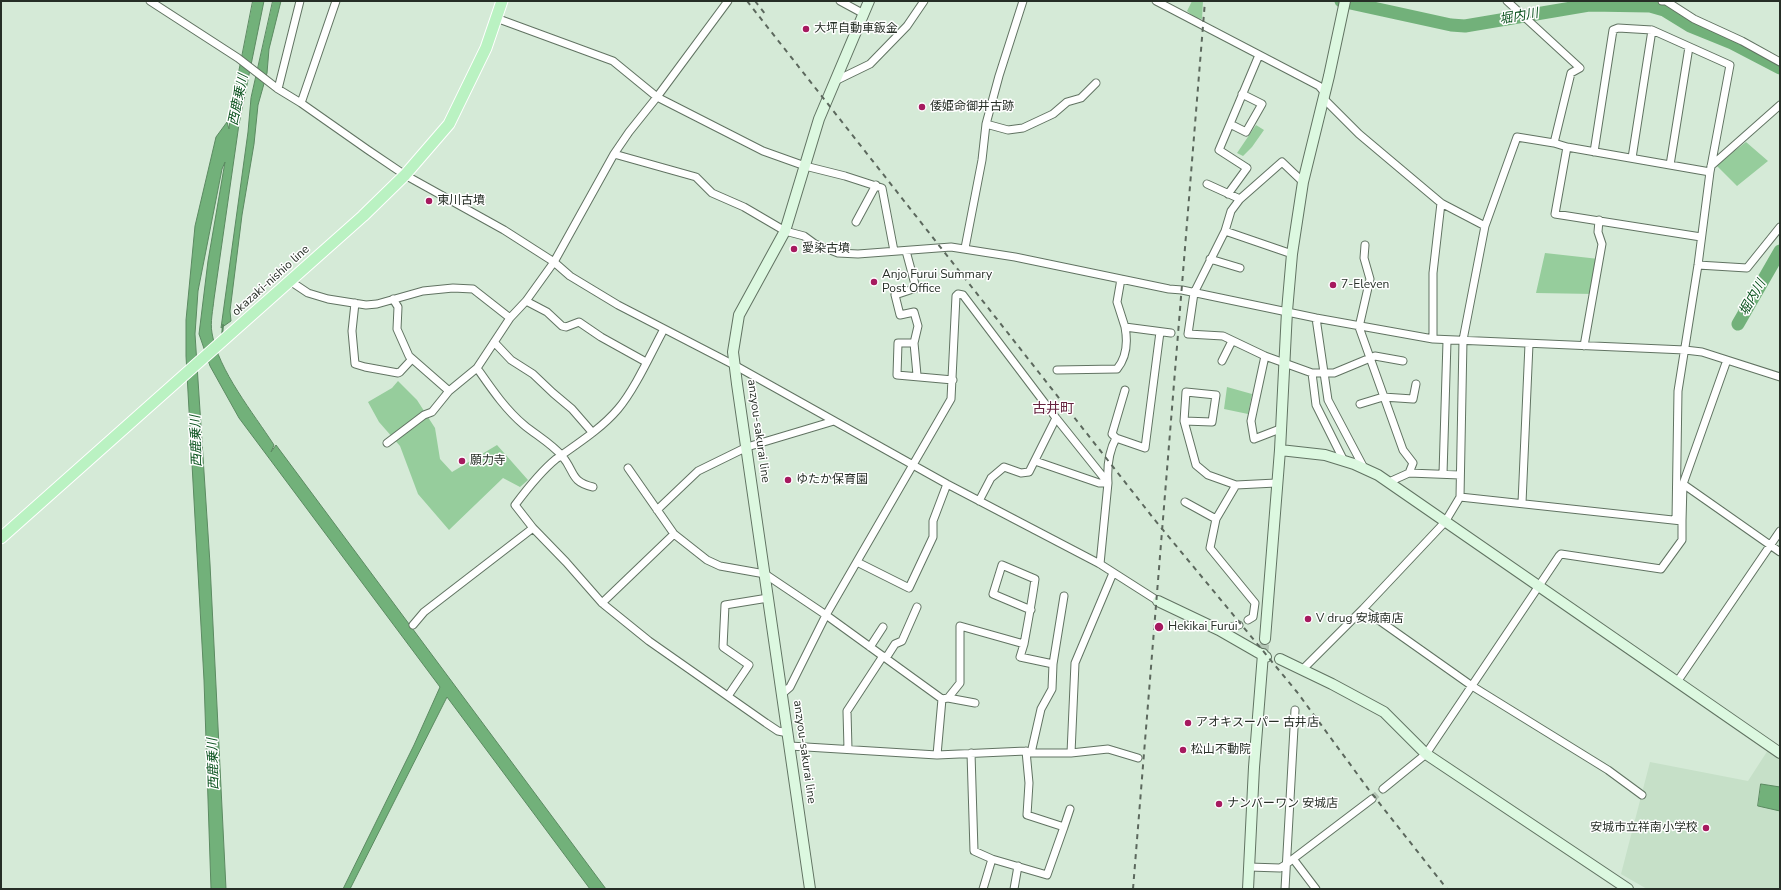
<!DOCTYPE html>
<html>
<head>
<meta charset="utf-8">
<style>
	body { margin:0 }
	#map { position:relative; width:1781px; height:890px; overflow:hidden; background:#d5ead7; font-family:"Nunito Sans",sans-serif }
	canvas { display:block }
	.frame { position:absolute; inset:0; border:2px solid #262e26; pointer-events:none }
</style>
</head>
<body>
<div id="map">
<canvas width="1781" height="890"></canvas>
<div class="frame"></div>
</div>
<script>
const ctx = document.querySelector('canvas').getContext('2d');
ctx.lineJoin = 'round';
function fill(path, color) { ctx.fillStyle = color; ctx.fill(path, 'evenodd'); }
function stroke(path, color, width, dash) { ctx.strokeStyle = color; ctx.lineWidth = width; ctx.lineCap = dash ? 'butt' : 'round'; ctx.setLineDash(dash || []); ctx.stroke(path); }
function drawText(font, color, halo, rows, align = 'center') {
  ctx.font = font + ' "Nunito Sans","Noto Sans JP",sans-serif'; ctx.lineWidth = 3; ctx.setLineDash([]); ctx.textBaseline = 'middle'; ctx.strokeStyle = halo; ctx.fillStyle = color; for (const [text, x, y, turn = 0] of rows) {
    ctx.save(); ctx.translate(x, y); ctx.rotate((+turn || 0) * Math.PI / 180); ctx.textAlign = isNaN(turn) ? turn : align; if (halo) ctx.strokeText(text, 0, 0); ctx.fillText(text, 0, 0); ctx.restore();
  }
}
fill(new Path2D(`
	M1768,750L1780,758V889H1647L1621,874L1650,762L1748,781Z`), '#c6e0c8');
fill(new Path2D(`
	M1192,1H1203L1202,19L1195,18L1187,11Z
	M1256,125L1264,130L1252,147L1243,156L1237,153Z
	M1746,142L1768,161L1737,186L1716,165Z
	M1545,253L1599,259L1594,294L1536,293Z
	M398,381L417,400L435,428L440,459L452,472L497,445L528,480L520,487L503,478L449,530L418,494L400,446L379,422L368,402L392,388Z
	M1227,387L1252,394L1248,414L1224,409Z`), '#96cd9c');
const water = new Path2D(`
	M253,1H264L239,124L214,299C213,310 210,322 212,333C218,370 254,414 274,445L271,452L276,445L606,889H590L447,697L350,889H343L414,745L440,687L239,418L210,366L199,334L208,261L225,162L222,169L198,291L195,334L210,564L226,889H211L204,680L186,356V320L195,226L216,137L227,122L229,129L231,111Z
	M273,1H281L269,49L267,73L258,105L254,144L242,215L230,311L231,321L221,328L248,132L251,98Z
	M1761,784L1780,787V811L1758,806Z`);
fill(water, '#72b17a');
stroke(water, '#5b8a61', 1);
stroke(new Path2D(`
	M222,336L223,325`), '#5b8a61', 2);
stroke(new Path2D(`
	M1341,1L1451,25L1465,26L1589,5L1650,6L1664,10L1690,26L1732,43L1780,68
	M1738,324L1780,251`), '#72b17a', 13);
stroke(new Path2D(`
	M1372,799L1383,789`), '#b2c4b4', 7, [7, 3.5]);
stroke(new Path2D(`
	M1263,654L1265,639`), '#b2c4b4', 10, [10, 5]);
const street = new Path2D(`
	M150,1L238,58L278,89L301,103L368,150L405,175L504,230L554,262L570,276L618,305L736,366L947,484L1100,564L1158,601
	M840,1L864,14
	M1156,1L1319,86L1325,93
	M1507,1L1580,68L1571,73L1554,143
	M1662,1H1666L1694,19L1742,41L1780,62
	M496,18L613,61L657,97L763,151L805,166L845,176L882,188L894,251
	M1652,30L1730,65L1710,172L1698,265L1678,391L1676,520
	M835,81L870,64L907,26L924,1
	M278,89L300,1
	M1323,98L1359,134L1441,203L1485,226
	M301,103L336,1
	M986,124L1008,130L1023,128L1053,114L1067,102L1081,98L1096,83
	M1230,124L1246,132L1262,104L1242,94
	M1567,147L1555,214L1701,237
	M1594,152L1613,30L1618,28L1652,30L1632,158
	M614,154L696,177L712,193L744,207L785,231L804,236L815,244L838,253L858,254L951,247L1015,257L1169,289L1182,290L1316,318L1433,339L1685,350L1702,352L1780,377
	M1670,165L1689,47
	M1711,166L1780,105
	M1303,182L1282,162L1240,199L1231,211L1225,231L1194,293L1188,334L1223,336L1265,356L1312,373H1334L1375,356L1403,361
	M1207,184L1240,199
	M1228,194L1247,168L1219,150L1259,55
	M856,222L876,185
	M1225,231L1292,254
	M1365,245L1364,258L1370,279L1359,327L1403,450L1413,463L1409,473
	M965,248L982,160L986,124L999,76L1023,1
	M906,251L916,288L895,295L900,315L914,312L918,326L914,343L917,375
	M1210,259L1240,268
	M1698,265L1747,268L1780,227
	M1121,279L1117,302L1125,327L1171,333
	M290,281L308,293L328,299L366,305L377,304L423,291L453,288L473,289L510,318
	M393,299L398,307L397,329L409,356L449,391
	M526,301L547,312L562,326L566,327L579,322L601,337L646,362
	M355,303L352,331L355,364L365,367L398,373L400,372L412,359
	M1316,318L1328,400L1364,468
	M664,329C651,353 635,389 618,409C601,429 577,444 556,459C540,472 527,489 515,505L533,528L566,562L602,603L649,641L766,723L778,731L788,733
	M1433,339V273L1441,203
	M494,342L511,360L533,374L553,393L572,409L592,432
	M914,343H898L897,375L953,380
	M1584,346L1602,244L1598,232L1599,220
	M1265,356L1251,421L1254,439L1280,429
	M1222,361L1232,341
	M1057,370L1117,369C1127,357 1128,343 1125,327
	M1312,373L1316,405L1344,461
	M1125,390L1112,434L1116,438L1145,448L1160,332
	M1360,404L1383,397L1413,399L1416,384
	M1184,421L1212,422L1216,395L1186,392L1184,421L1196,465L1208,475L1236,485
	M387,443L424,415L432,412L449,391L477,368
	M1035,461L1099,483H1108C1107,468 1109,451 1116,438
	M628,468L674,534L707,560L720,566L765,574L826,615L942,699L937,755
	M1443,474L1447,341
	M1389,482L1409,473L1460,475
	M1683,484L1780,552
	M593,487C570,482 575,471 562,456C552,444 536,435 524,425C505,409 491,388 477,368L510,318L526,301L554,262L614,154L629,132L657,97L728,1
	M979,501L991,478L1004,467L1021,473L1029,472L1056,418
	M1185,502L1216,519
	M1522,503L1529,344
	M657,510L698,471L747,447L834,421
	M1682,521L1683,484L1727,360
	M857,562L909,588L933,537V521L947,484
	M602,603L674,534
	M1363,609L1472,686L1608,770L1642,795
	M1248,620L1253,617L1255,603L1210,548L1216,519L1236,485L1276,483
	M413,625L424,612L533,528
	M1219,630L1239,625
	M1024,644L1020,657L1053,664
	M870,647L883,627
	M886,658L895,644L902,641L917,607
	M1302,670L1363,609L1445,522L1460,497L1463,340L1485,226L1517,137L1554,143L1567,147L1710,172
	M1677,682L1780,531
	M783,693L790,687L826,615L951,399L956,296L958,294L963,295L1056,418L1108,483L1100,564
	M728,696L749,665L723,647L725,605L768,598
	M948,698L975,703
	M942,699L948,698L960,683V626L1024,644C1028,622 1032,601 1035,579L1002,565L993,594L1031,610
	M790,746L937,755L1026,751L1031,753H1071L1108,749L1138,758
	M848,749L847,711L883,656
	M971,753L974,851L992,859L983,889
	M1031,753L1041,709L1052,689L1053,664L1064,596
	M1071,753L1075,663L1113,573
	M1383,789L1426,754L1559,556L1561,554L1661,569L1682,540V521L1460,497
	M1064,827L1070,809
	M992,859L1047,875L1064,827L1027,815L1029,783L1026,751
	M1294,860L1316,889
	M1249,867L1280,868L1285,865L1372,799
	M1014,889L1018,866
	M1285,889L1295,710`);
const secondary = new Path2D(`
	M1280,450L1325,455L1354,464L1378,475L1780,753
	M1158,601L1219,630L1266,657
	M1265,639L1280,450L1287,311L1292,254L1303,182L1329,76L1345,1
	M1280,659L1332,684L1384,712L1426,754L1628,889
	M810,889L737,384L733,352L739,315L785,231L819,119L869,1
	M1248,889L1254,767L1263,654`);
const primary = new Path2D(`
	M1,538L363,216L405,175L449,124L486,48L502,1`);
stroke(street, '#617362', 9);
stroke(secondary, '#617362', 12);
stroke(primary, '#fff', 13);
stroke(street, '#fff', 7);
stroke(secondary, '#dcf8e0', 10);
stroke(primary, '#baf2c2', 11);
stroke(new Path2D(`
	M747,1L1154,519L1297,692L1369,790L1447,889
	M755,1L766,15
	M1133,889L1205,1`), '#5c685d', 2, [5, 5]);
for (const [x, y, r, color] of [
	[806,29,4,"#a61a5f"],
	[922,107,4,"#a61a5f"],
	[429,201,4,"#a61a5f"],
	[794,249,4,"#a61a5f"],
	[874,282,4,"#a61a5f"],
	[1333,285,4,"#a61a5f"],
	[462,461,4,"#a61a5f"],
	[788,480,4,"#a61a5f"],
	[1308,619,4,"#a61a5f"],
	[1159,627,5,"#a61a5f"],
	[1188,723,4,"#a61a5f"],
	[1183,750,4,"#a61a5f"],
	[1219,804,4,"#a61a5f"],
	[1706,828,4,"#a61a5f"]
]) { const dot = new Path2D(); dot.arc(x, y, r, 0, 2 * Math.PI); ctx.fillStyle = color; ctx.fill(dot); stroke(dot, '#fff', 1.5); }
drawText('12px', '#262e26', '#fff', [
	["大坪自動車鈑金",814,29],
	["倭姫命御井古跡",930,107],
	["東川古墳",437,201],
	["愛染古墳",802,249],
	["Anjo Furui Summary",882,275],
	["Post Office",882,289],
	["7-Eleven",1341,285],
	["願力寺",470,461],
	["ゆたか保育園",796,480],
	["V drug 安城南店",1316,619],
	["Hekikai Furui",1168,627],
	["アオキスーパー 古井店",1196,723],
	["松山不動院",1191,750],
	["ナンバーワン 安城店",1227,804],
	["安城市立祥南小学校",1698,828,"right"]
], 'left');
drawText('12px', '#262e26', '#fff', [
	["okazaki-nishio line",271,281,-42],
	["anzyou-sakurai line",758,431,82],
	["anzyou-sakurai line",804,752,82]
]);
drawText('italic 13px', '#0d5420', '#fff', [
	["堀内川",1519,17,-10],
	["西鹿乗川",239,100,-78],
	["堀内川",1753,298,-60],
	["西鹿乗川",197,441,-92],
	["西鹿乗川",214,764,-92]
]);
drawText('14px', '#66233f', '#fff', [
	["古井町",1053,410]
]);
</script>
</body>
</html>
